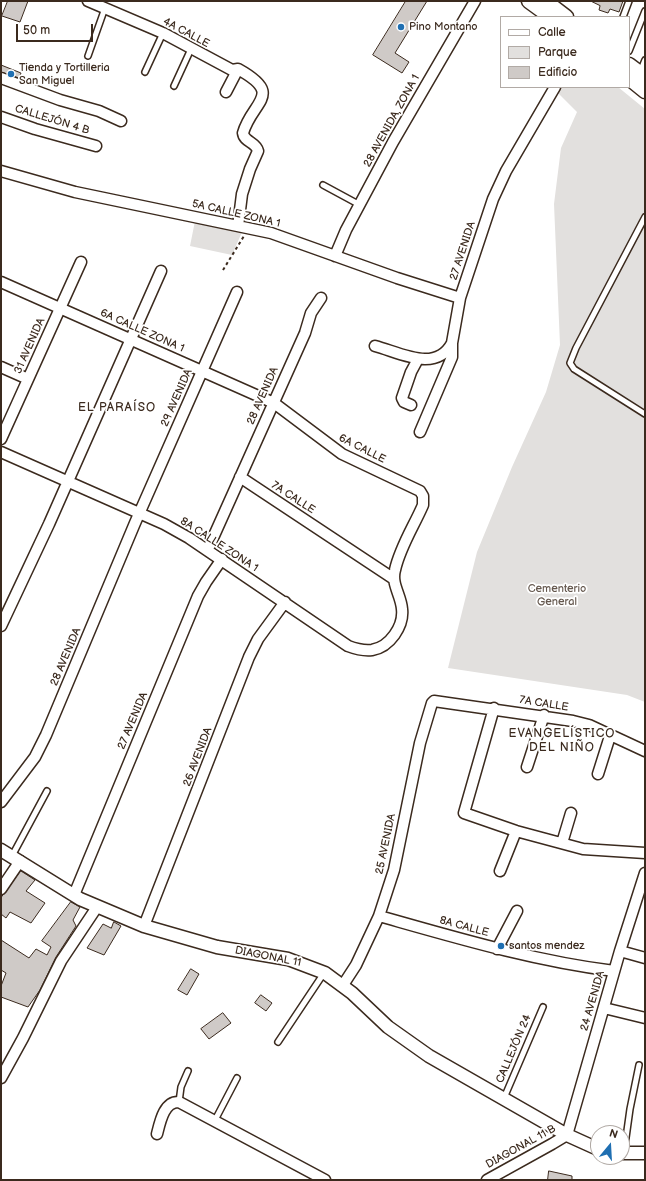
<!DOCTYPE html>
<html>
<head>
<meta charset="utf-8">
<style>
	body { margin:0 }
	#map { position:relative; width:646px; height:1181px; overflow:hidden; background:#fff; font-family:"Balsamiq Sans",sans-serif }
	canvas { display:block }
	.frame { position:absolute; inset:0; border:2px solid #3b2a1e; pointer-events:none }
	.legend { position:absolute; left:500px; top:16px; width:130px; height:72px; box-sizing:border-box; background:#fff; border:1px solid #b1aaa5; margin:0; padding:5px 7px; list-style:none; font-size:12px; color:#3b2a1e }
	.legend li { display:flex; align-items:center; gap:8px; height:20px }
	.legend b { width:20px; border:1px solid #b1aaa5 }
	.north { position:absolute; left:590px; top:1125px; width:40px; height:40px; box-sizing:border-box; background:#fff; border:1px solid #b1aaa5; border-radius:50%; rotate:18deg; font-size:11px; font-weight:700; line-height:16px; text-align:center; color:#3b2a1e }
	.north::after { content:''; display:block; margin:auto; width:14px; height:18px; background:#1f6fb2; clip-path:polygon(50% 0,100% 100%,50% 72%,0 100%) }
	.scale { position:absolute; left:16px; top:24px; width:77px; height:18px; box-sizing:border-box; border:2px solid #3b2a1e; border-top:0; padding-left:5px; font-size:12px; line-height:14px; white-space:nowrap; color:#3b2a1e; -webkit-text-stroke:3px #fff; paint-order:stroke }
</style>
</head>
<body>
<div id="map">
<canvas width="646" height="1181"></canvas>
<div class="frame"></div>
<ul class="legend">
<li><b style="height:5px;background:#fff"></b>Calle</li>
<li><b style="height:11px;background:#e2e0de"></b>Parque</li>
<li><b style="height:11px;background:#cfcac7"></b>Edificio</li>
</ul>
<div class="north">N</div>
<div class="scale">50 m</div>
</div>
<script>
const ctx = document.querySelector('canvas').getContext('2d');
ctx.lineJoin = 'round';
function fill(path, color) { ctx.fillStyle = color; ctx.fill(path, 'evenodd'); }
function stroke(path, color, width, dash) { ctx.strokeStyle = color; ctx.lineWidth = width; ctx.lineCap = dash ? 'butt' : 'round'; ctx.setLineDash(dash || []); ctx.stroke(path); }
function drawText(font, color, halo, rows, align = 'center') {
  ctx.font = font + ' "Balsamiq Sans",sans-serif'; ctx.lineWidth = 3.5; ctx.setLineDash([]); ctx.textBaseline = 'middle'; ctx.strokeStyle = halo; ctx.fillStyle = color; for (const [text, x, y, turn = 0] of rows) {
    ctx.save(); ctx.translate(x, y); ctx.rotate((+turn || 0) * Math.PI / 180); ctx.textAlign = isNaN(turn) ? turn : align; if (halo) ctx.strokeText(text, 0, 0); ctx.fillText(text, 0, 0); ctx.restore();
  }
}
fill(new Path2D(`
	M561,87H618L645,109V702L627,695L448,668L477,552L512,467L546,392L560,345L554,204L561,148L577,112L557,92Z
	M195,221L242,232L232,255L190,246Z`), '#e2e0de');
const building = new Path2D(`
	M8,1H28L20,22L2,16Z
	M406,1H427L395,53L409,62L402,73L373,55Z
	M591,1H623L619,12L610,9L608,13L599,10L600,6Z
	M1,65L21,73L19,78L1,72Z
	M21,871L35,880L26,891L45,903L31,923L10,912L6,918L1,914V898Z
	M71,902L80,907L73,920L76,926L56,957L40,990L28,1007L1,997V986L6,973L1,970V940L29,958L36,949L47,955L51,947L42,941Z
	M114,922L121,926L104,955L87,948L103,924L111,928Z
	M191,969L199,974L187,995L178,990Z
	M261,995L272,1003L266,1011L255,1003Z
	M223,1013L231,1023L209,1039L201,1029Z
	M549,1171L572,1176V1180H548Z`);
fill(building, '#cfcac7');
stroke(building, '#3b2a1e', 1);
const service = new Path2D(`
	M623,17L629,1
	M629,51L645,11
	M88,56L105,8
	M145,72L163,33
	M640,72L645,60
	M174,86L191,49
	M323,185L360,205
	M645,217L576,348L570,363L574,369L645,414
	M12,856L47,791
	M278,1042L324,973
	M504,1098L543,1007
	M179,1102L181,1087L188,1071
	M214,1122L237,1078
	M624,1152L630,1109L639,1065`);
const minor = new Path2D(`
	M88,1L163,33L232,70L238,69C285,95 252,101 243,133C244,142 256,142 258,151L250,169L242,194L238,226
	M1,78L60,100L99,111L121,121
	M226,92L238,69
	M1,117L35,129L96,146
	M1,171L75,192L271,233L397,278L460,298
	M335,256L346,230L393,142L475,1
	M1,282L274,403L342,454L420,491L423,496V505C414,526 400,547 395,570C391,584 401,595 402,609C404,626 390,647 372,650C364,651 356,649 348,646L189,538L164,524L1,452
	M375,346C401,353 436,373 452,343
	M1,367L28,379
	M411,405L404,402L402,398L411,372L418,359
	M420,432L452,357V343L460,298L493,199L506,171L555,87
	M1,439L81,262
	M240,477L394,579
	M208,549L305,333L311,313L321,298
	M1,626L49,524L161,271
	M494,708L464,813L516,831L583,849L645,853
	M527,767L544,715
	M598,774L610,736
	M1,802L35,757L46,735L135,523L237,292
	M562,843L571,813
	M500,871L516,831
	M1,889L20,861
	M74,895L198,596L206,582L222,559
	M379,916C457,938 534,961 614,971
	M144,926L249,657L258,639L285,602
	M497,949L517,911
	M620,951L645,958
	M343,985L356,965L379,916L394,870L420,743L432,703L434,701L573,721L589,725L645,751
	M604,1008L645,1018
	M1,1078L23,1038L61,961L97,907
	M157,1134C160,1122 164,1101 179,1102L325,1180
	M487,1180L552,1144L567,1135L620,951L645,873`);
const tertiary = new Path2D(`
	M1,850L80,899L144,926L217,947L288,959L325,973L352,993L388,1027L429,1056L567,1135L598,1149
	M622,1153H645`);
const secondary = new Path2D(`
	M529,1L551,17
	M545,1L566,17
	M629,65L645,77
	M629,78L645,91`);
stroke(service, '#3b2a1e', 8);
stroke(minor, '#3b2a1e', 13);
stroke(tertiary, '#3b2a1e', 15);
stroke(secondary, '#3b2a1e', 17);
stroke(new Path2D(`
	M223,270L244,236`), '#3b2a1e', 2, [3, 3]);
stroke(service, '#fff', 5);
stroke(minor, '#fff', 10);
stroke(tertiary, '#fff', 12);
stroke(secondary, '#fff', 14);
for (const [x, y, r, color] of [
	[401,27,4,"#1f6fb2"],
	[11,74,4,"#1f6fb2"],
	[501,946,4,"#1f6fb2"]
]) { const dot = new Path2D(); dot.arc(x, y, r, 0, 2 * Math.PI); ctx.fillStyle = color; ctx.fill(dot); stroke(dot, '#fff', 1.5); }
drawText('11px', '#3b2a1e', '#fff', [
	["Pino Montano",409,27],
	["Tienda y Tortilleria",19,68],
	["San Miguel",19,81],
	["santos mendez",509,946]
], 'left');
drawText('11px', '#3b2a1e', '#fff', [
	["4A CALLE",186,33,28],
	["CALLEJÓN 4 B",52,120,17],
	["28 AVENIDA, ZONA 1",392,121,-61],
	["5A CALLE ZONA 1",236,214,13],
	["27 AVENIDA",463,251,-72],
	["6A CALLE ZONA 1",142,331,24],
	["31 AVENIDA",30,346,-66],
	["28 AVENIDA",263,396,-66],
	["29 AVENIDA",177,398,-66],
	["6A CALLE",362,449,27],
	["7A CALLE",293,498,33],
	["8A CALLE ZONA 1",219,545,33],
	["28 AVENIDA",66,657,-67],
	["7A CALLE",544,704,9],
	["27 AVENIDA",133,721,-67],
	["26 AVENIDA",198,757,-69],
	["25 AVENIDA",386,844,-78],
	["8A CALLE",464,927,15],
	["DIAGONAL 11",268,957,11],
	["24 AVENIDA",593,1001,-74],
	["CALLEJÓN 24",514,1049,-67],
	["DIAGONAL 11 B",521,1147,-29]
]);
drawText('11px', '#65584e', '#fff', [
	["Cementerio",557,589],
	["General",557,602]
]);
ctx.letterSpacing = '1px';
drawText('12px', '#3b2a1e', '#fff', [
	["EL PARAÍSO",117,408],
	["EVANGELÍSTICO",562,734],
	["DEL NIÑO",562,748]
]);
ctx.letterSpacing = '0px';
</script>
</body>
</html>
